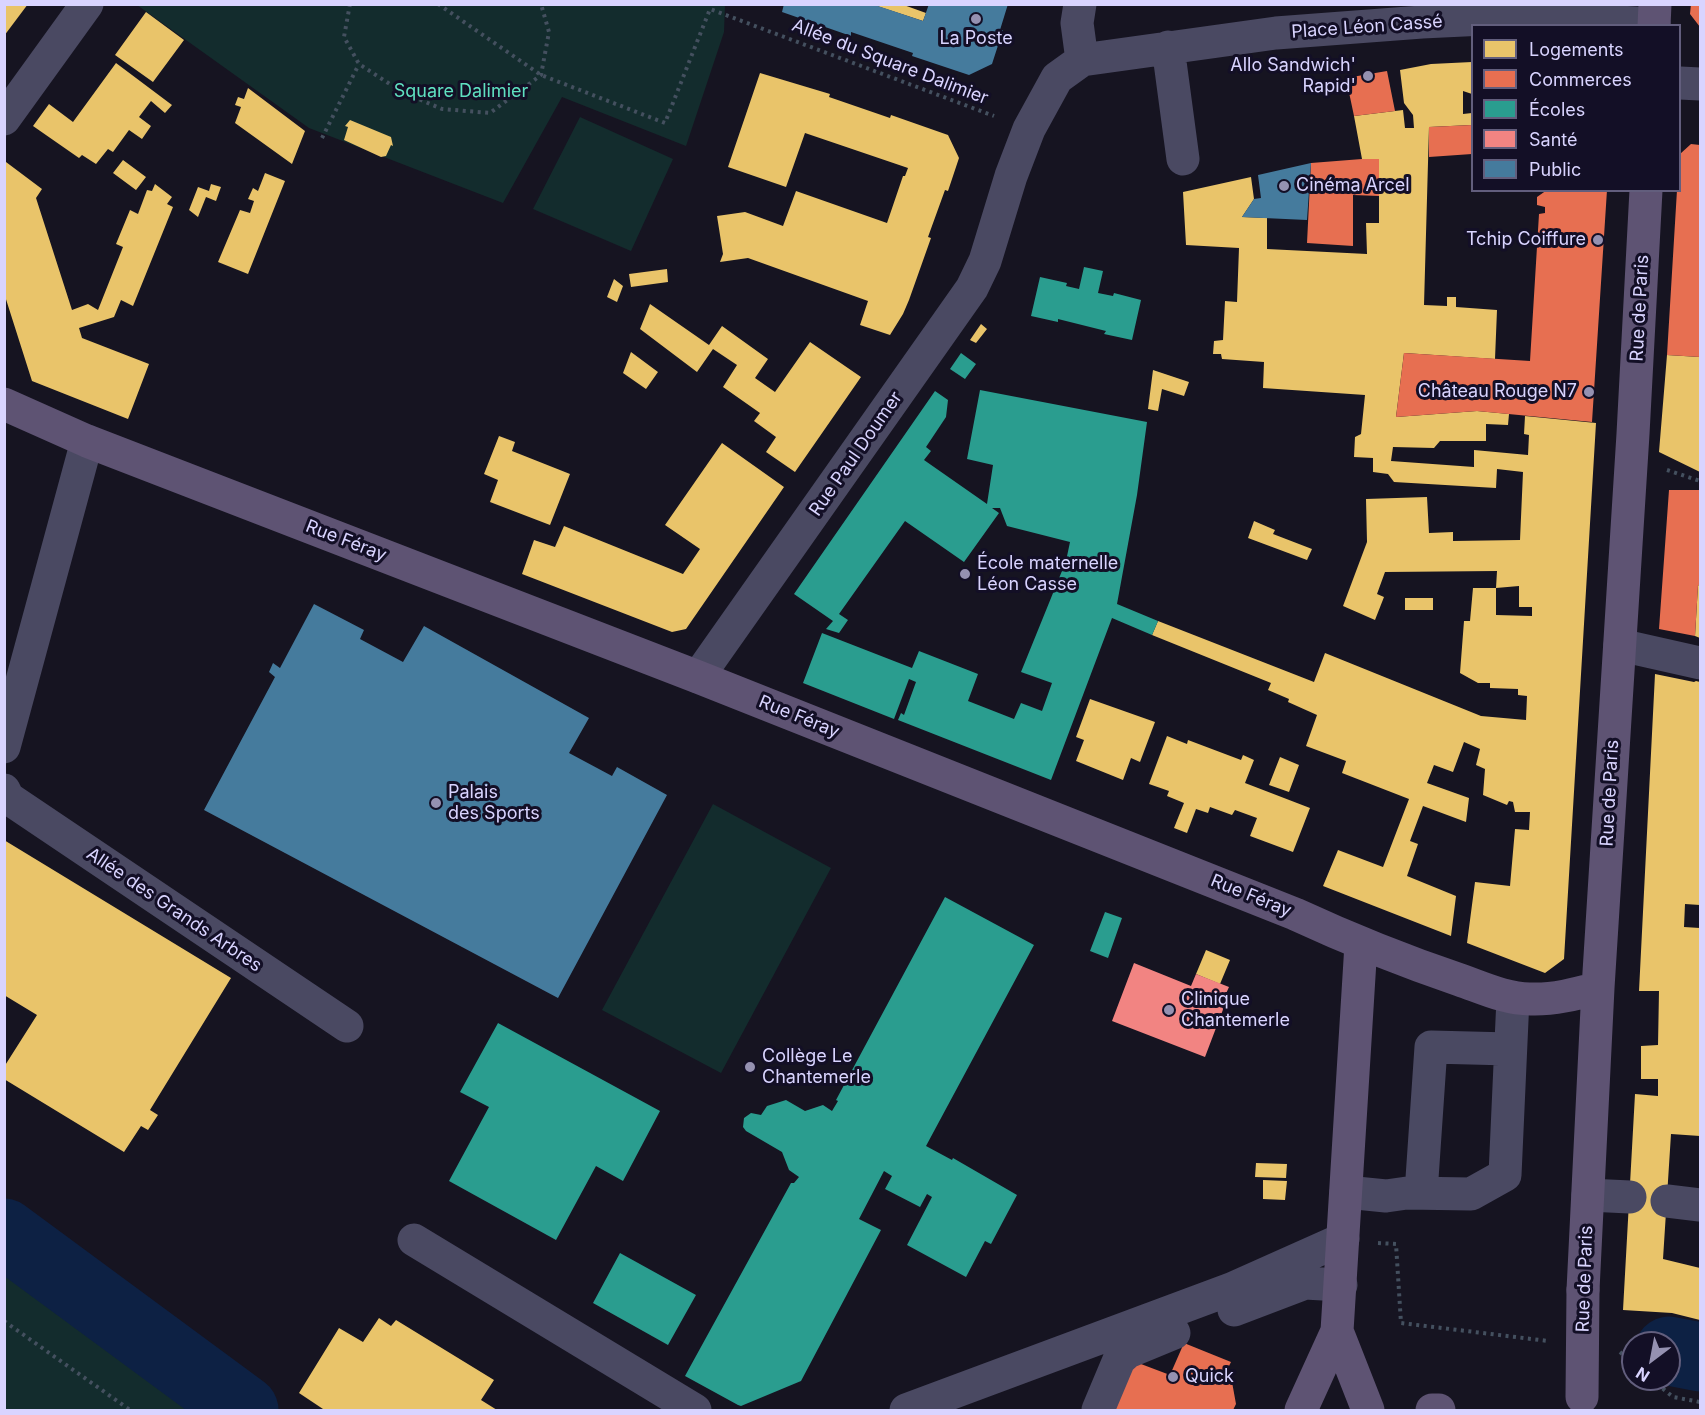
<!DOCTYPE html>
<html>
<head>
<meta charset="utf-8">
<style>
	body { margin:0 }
	#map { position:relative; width:1705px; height:1415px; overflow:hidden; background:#161421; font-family:Inter,sans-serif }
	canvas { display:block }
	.frame { position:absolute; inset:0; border:6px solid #d9d4ff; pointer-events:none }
	.legend { position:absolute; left:1471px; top:24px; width:210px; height:168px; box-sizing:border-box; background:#130f26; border:2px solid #625e7d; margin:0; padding:8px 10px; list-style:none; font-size:18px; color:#d9d4ff }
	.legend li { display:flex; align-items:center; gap:12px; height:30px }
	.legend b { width:30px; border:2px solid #625e7d }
	.north { position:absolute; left:1621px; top:1331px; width:60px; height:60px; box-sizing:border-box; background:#130f26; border:2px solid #625e7d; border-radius:50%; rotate:212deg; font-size:16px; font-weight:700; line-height:24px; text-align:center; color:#d9d4ff }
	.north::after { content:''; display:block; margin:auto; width:21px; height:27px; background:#9591b1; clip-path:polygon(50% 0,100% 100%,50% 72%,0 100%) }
</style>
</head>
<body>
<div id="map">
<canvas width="1705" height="1415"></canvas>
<div class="frame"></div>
<ul class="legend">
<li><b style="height:16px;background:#e9c46a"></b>Logements</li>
<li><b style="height:16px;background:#e76f51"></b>Commerces</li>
<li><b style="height:16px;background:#2a9d8f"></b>Écoles</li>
<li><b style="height:16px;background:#f28482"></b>Santé</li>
<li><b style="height:16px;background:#457b9d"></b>Public</li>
</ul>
<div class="north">N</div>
</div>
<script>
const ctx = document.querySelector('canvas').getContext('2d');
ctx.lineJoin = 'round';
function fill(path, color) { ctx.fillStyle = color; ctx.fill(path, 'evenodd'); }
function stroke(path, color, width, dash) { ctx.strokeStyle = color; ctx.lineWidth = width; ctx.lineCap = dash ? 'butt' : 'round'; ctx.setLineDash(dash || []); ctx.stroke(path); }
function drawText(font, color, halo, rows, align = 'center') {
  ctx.font = font + ' Inter,sans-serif'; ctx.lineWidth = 6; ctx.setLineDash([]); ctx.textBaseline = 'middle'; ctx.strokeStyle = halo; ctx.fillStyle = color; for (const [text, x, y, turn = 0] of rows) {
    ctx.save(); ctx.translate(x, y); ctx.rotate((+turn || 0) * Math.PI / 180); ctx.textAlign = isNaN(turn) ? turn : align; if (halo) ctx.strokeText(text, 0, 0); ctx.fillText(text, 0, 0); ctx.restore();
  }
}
fill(new Path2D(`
	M137,5H725L724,32L686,146L562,97L503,203L309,128Z
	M580,117L673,159L631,251L533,209Z
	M713,804L831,868L721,1073L602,1010Z
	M5,1259L208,1410H5Z`), '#132c2d');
fill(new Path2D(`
	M4,4H28L4,36Z
	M901,4L926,13L923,21L874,5Z
	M146,12L184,40L153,82L115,55Z
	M1472,62V94L1463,91V114L1472,113V125L1429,127L1424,305L1447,306V297H1456V307L1497,310L1495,359L1404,353L1396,417L1477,411L1509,414L1508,425L1486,424V441H1440L1434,448L1393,447L1391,461L1474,467V450L1528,455L1529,435L1524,434L1525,416L1596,423L1564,959L1545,973L1467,943L1475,882L1510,886L1515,829L1529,830L1530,812H1515L1513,802L1509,801L1507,805L1483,795L1485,769L1476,765L1480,749L1464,742L1453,772L1434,765L1427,783L1469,798L1466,822L1423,806L1410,841L1418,844L1407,876L1456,896L1451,936L1323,886L1338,850L1383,867L1409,799L1342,773L1346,761L1306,746L1317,715L1288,702L1289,699L1268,690L1271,683L1152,635L1158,621L1314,682L1325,653L1481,716L1526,720L1527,696L1518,695V689L1490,688V683H1478L1460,673L1464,621H1470L1473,588H1496V615L1532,616V607H1519V586L1496,588L1497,571L1385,572L1377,594L1384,597L1375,620L1343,606L1367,542L1366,499L1427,497L1429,533L1453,532V541L1520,540L1523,472L1497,469L1496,488L1394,482L1388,474L1373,472V458L1354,457L1355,437L1361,434L1365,395L1263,388L1264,362L1222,359L1221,354H1213L1214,341L1223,340L1225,301L1237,302L1239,248L1186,245L1183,192L1251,177L1254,199L1242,217L1267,218V249L1367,254L1366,223H1379V159H1362L1354,116L1403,110L1405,128H1414L1413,115L1404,103L1400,70L1431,64Z
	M116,63L172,105L165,113L151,101L139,117L151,126L142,139L129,130L113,152L108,149L96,164L82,155L79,158L33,126L49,104L73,122Z
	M760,73L830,94L829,97L890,118L891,115L948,135L959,158L948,191L945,190L928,237L931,238L909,300L903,314L890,335L860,325L868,301L748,258L720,262L723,254L717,216L745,212L783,226L796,191L887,223L903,176H905L908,168L805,133L786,187L728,167Z
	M248,88L305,131L292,164L235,123L241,107L235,105L238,97L244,99Z
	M350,120L391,137L393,146L391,145L386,156L381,157L344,140L348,127L345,126Z
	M123,160L146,177L136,190L113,173Z
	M6,162L42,189L36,198L72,310L88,304L98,310L123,247L116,244L130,210L138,214L147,190L152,191L155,184L172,197L167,204L173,207L133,306L121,300L114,317L79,328L82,338L149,364L128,419L32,381L4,293V165Z
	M265,173L285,181L248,274L218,262L240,210L250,213L254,201L248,199L253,188L258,191Z
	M211,184L221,187L216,201L206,197L198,217L189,210L198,187L209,191Z
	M667,269L668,282L631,287L629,274Z
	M614,279L623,286L617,302L607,297Z
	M650,304L709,345L722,326L768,359L755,378L775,392L810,342L861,377L795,472L766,452L776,437L754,421L760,413L723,387L737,365L713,349L697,372L640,329Z
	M981,324L987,329L976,343L970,340Z
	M631,352L658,372L646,389L623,373Z
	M1667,355L1700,357V472L1659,452Z
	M1153,370L1189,382L1184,396L1162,389L1158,411L1148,409Z
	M499,436L515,442L512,451L570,474L550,525L490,502L498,480L484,474Z
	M722,443L784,487L686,629L672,632L522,574L534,540L555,547L564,526L683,574L700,549L665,525Z
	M1254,521L1275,530L1273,534L1312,549L1307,560L1248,538Z
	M1698,585L1700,586V638L1695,636Z
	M1405,598H1433V610H1405Z
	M1655,674L1694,682L1696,681L1700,682V905L1685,904L1684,927L1700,928V1136L1671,1134L1663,1259L1700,1268V1320L1672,1313L1623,1310L1635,1094L1658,1096V1079H1641V1046L1658,1045L1659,991H1639Z
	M1090,699L1155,722L1140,762L1131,758L1123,780L1076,761L1084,740L1076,737Z
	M1167,736L1187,744L1188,740L1241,760L1243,755L1254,760L1245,783L1310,808L1293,852L1250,836L1257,818L1235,810L1232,815L1210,807L1208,813L1196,809L1187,833L1174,828L1184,803L1167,796L1169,791L1149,784Z
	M1280,757L1299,765L1289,792L1269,785Z
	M4,840L231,978L150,1110L158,1115L148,1130L141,1126L124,1152L4,1079V1067L37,1015L4,995Z
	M1206,950L1230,960L1220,984L1196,974Z
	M1256,1163L1287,1164L1286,1178L1255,1177Z
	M1263,1180L1287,1181L1285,1200L1263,1199Z
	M379,1318L391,1326L396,1320L494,1380L481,1400L497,1410H321L323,1409L299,1393L339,1328L363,1342Z`), '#e9c46a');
fill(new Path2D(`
	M1691,4H1700V27L1690,14Z
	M1387,71L1395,111L1354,116L1346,78Z
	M1472,125V154L1429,157V127Z
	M1691,144L1700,145V357L1667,355L1677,190H1680V154Z
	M1362,159H1379V196L1353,195V246L1307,243L1311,163Z
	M1547,190H1607L1592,422L1477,411L1396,417L1404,353L1530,361L1539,214L1545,213V207L1537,205V197Z
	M1669,490H1700V586L1698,585L1695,636L1659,629Z
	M1184,1343L1231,1362L1223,1378L1232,1382L1236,1404L1233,1410H1108L1133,1361L1170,1375Z`), '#e76f51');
fill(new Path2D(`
	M1084,267L1103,271L1098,293L1113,296L1114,293L1141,300L1132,340L1104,334L1106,331L1058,319V322L1031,316L1040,277L1067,283L1066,286L1079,289Z
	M961,353L976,364L965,379L950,369Z
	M980,390L1147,422L1137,495L1117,604L1158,621L1152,635L1112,618L1051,780L898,720L901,713L904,715L916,682L909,679L894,719L803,683L822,633L912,668L919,651L978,674L968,701L1014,719L1021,703L1042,711L1052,683L1021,672L1066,561L1070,542L1007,526L1000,508H992L999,513L964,562L905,521L839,614L848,620L839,633L826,629L833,621L794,594L935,391L948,400L946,417L926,447L931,451L924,460L987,504L993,465L967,459Z
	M945,897L1034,945L926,1146L952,1160L953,1158L1017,1195L991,1244L985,1241L966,1277L907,1245L932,1197L927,1194L920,1207L885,1189L892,1176L884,1171L859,1219L881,1230L801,1381L741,1406L738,1405L685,1376L791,1183H794L799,1177L789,1170L782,1152L746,1131L743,1127L744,1118L751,1113L761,1115L767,1106L786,1100L805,1111L823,1105L832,1111L838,1101L836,1100Z
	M1105,912L1122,918L1108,958L1090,951Z
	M498,1023L660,1111L623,1181L596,1166L556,1240L449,1181L489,1107L460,1092Z
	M620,1253L696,1295L668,1345L593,1303Z`), '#2a9d8f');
fill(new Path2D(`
	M1134,963L1191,986L1196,974L1229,987L1224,998L1227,999L1205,1057L1112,1021Z`), '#f28482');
fill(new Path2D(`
	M784,4H872L923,21L929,4H1008L1000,30H1003L992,64L969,75L912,56L913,53L851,32V36L782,12Z
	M1311,163L1307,220L1242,217L1254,199L1261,198L1258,175Z
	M314,604L364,630L360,639L403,662L424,626L589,718L569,753L612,776L617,767L667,795L558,998L204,810L275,677L269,672L273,663L280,668Z`), '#457b9d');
stroke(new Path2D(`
	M4,1233L244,1410
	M1669,1351L1700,1357`), '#0d2144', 69);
stroke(new Path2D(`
	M350,4L344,37L359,64L402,92L442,109L490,113L541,75L549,32L541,4
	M438,4L541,75L665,123L710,9L994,116
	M322,138L359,64
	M1667,470L1700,481
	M1378,1243L1396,1244L1401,1323L1548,1341
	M4,1321L130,1410
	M1620,1352L1633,1363
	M1651,1379L1673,1397L1700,1402`), '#44505f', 4, [3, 4.5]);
stroke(new Path2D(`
	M1080,4L1077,23L1082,60
	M1168,47L1183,159
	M1680,83L1700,84
	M4,119L87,4
	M1620,645L1700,663
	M698,677L972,288L985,261L1011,176L1029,129L1057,78L1082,60L1276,33L1422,22L1526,17L1654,24
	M4,747L87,441
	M4,790L8,798L347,1026
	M1346,1192L1386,1196L1407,1193L1471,1194L1505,1175L1513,998
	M1421,1193L1431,1047L1510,1049
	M1588,1195L1630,1197
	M1667,1201L1700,1205
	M414,1240L695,1410
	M1234,1310L1305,1283L1341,1285
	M906,1410L1231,1289L1343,1239
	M1098,1410L1119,1360L1128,1352L1174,1333`), '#4a4962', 33);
stroke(new Path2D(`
	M1654,26L1655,4
	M4,404L87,441L698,677L1295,914C1349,939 1404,961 1460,980C1483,988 1506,999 1530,999C1553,1000 1576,994 1598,988
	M1583,1290L1598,988L1633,434L1646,190
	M1337,1331L1368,1410
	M1301,1410L1337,1331L1361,944
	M1432,1410H1439`), '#5e5373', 33);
stroke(new Path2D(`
	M1582,1397L1583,1290`), '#5e5373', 33);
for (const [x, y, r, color] of [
	[976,19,6,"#9591b1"],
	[1368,76,6,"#9591b1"],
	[1284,186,6,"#9591b1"],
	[1598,240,6,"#9591b1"],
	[1589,392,6,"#9591b1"],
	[965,574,6,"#9591b1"],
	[436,803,6,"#9591b1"],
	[1169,1010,6,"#9591b1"],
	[750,1067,6,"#9591b1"],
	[1173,1377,6,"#9591b1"]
]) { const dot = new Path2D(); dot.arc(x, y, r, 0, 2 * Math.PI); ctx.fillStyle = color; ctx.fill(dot); stroke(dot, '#130f26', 2); }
drawText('18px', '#d9d4ff', '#130f26', [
	["Place Léon Cassé",1367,27,-4],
	["Allée du Square Dalimier",890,62,21],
	["Rue de Paris",1640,308,-87],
	["Rue Paul Doumer",856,454,-55],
	["Rue Féray",346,541,21],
	["Rue Féray",799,717,22],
	["Rue de Paris",1610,793,-87],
	["Rue Féray",1251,896,22],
	["Allée des Grands Arbres",174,910,34],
	["Rue de Paris",1585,1279,-88]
]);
drawText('18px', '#d9d4ff', '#130f26', [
	["La Poste",976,39,"center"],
	["Allo Sandwich'",1356,66,"right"],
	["Rapid'",1356,87,"right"],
	["Cinéma Arcel",1296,186],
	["Tchip Coiffure",1586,240,"right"],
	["Château Rouge N7",1577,392,"right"],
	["École maternelle",977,564],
	["Léon Casse",977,585],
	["Palais",448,793],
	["des Sports",448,814],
	["Clinique",1181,1000],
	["Chantemerle",1181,1021],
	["Collège Le",762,1057],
	["Chantemerle",762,1078],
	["Quick",1185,1377]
], 'left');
drawText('18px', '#5fe0c0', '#130f26', [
	["Square Dalimier",461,92]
]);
</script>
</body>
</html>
